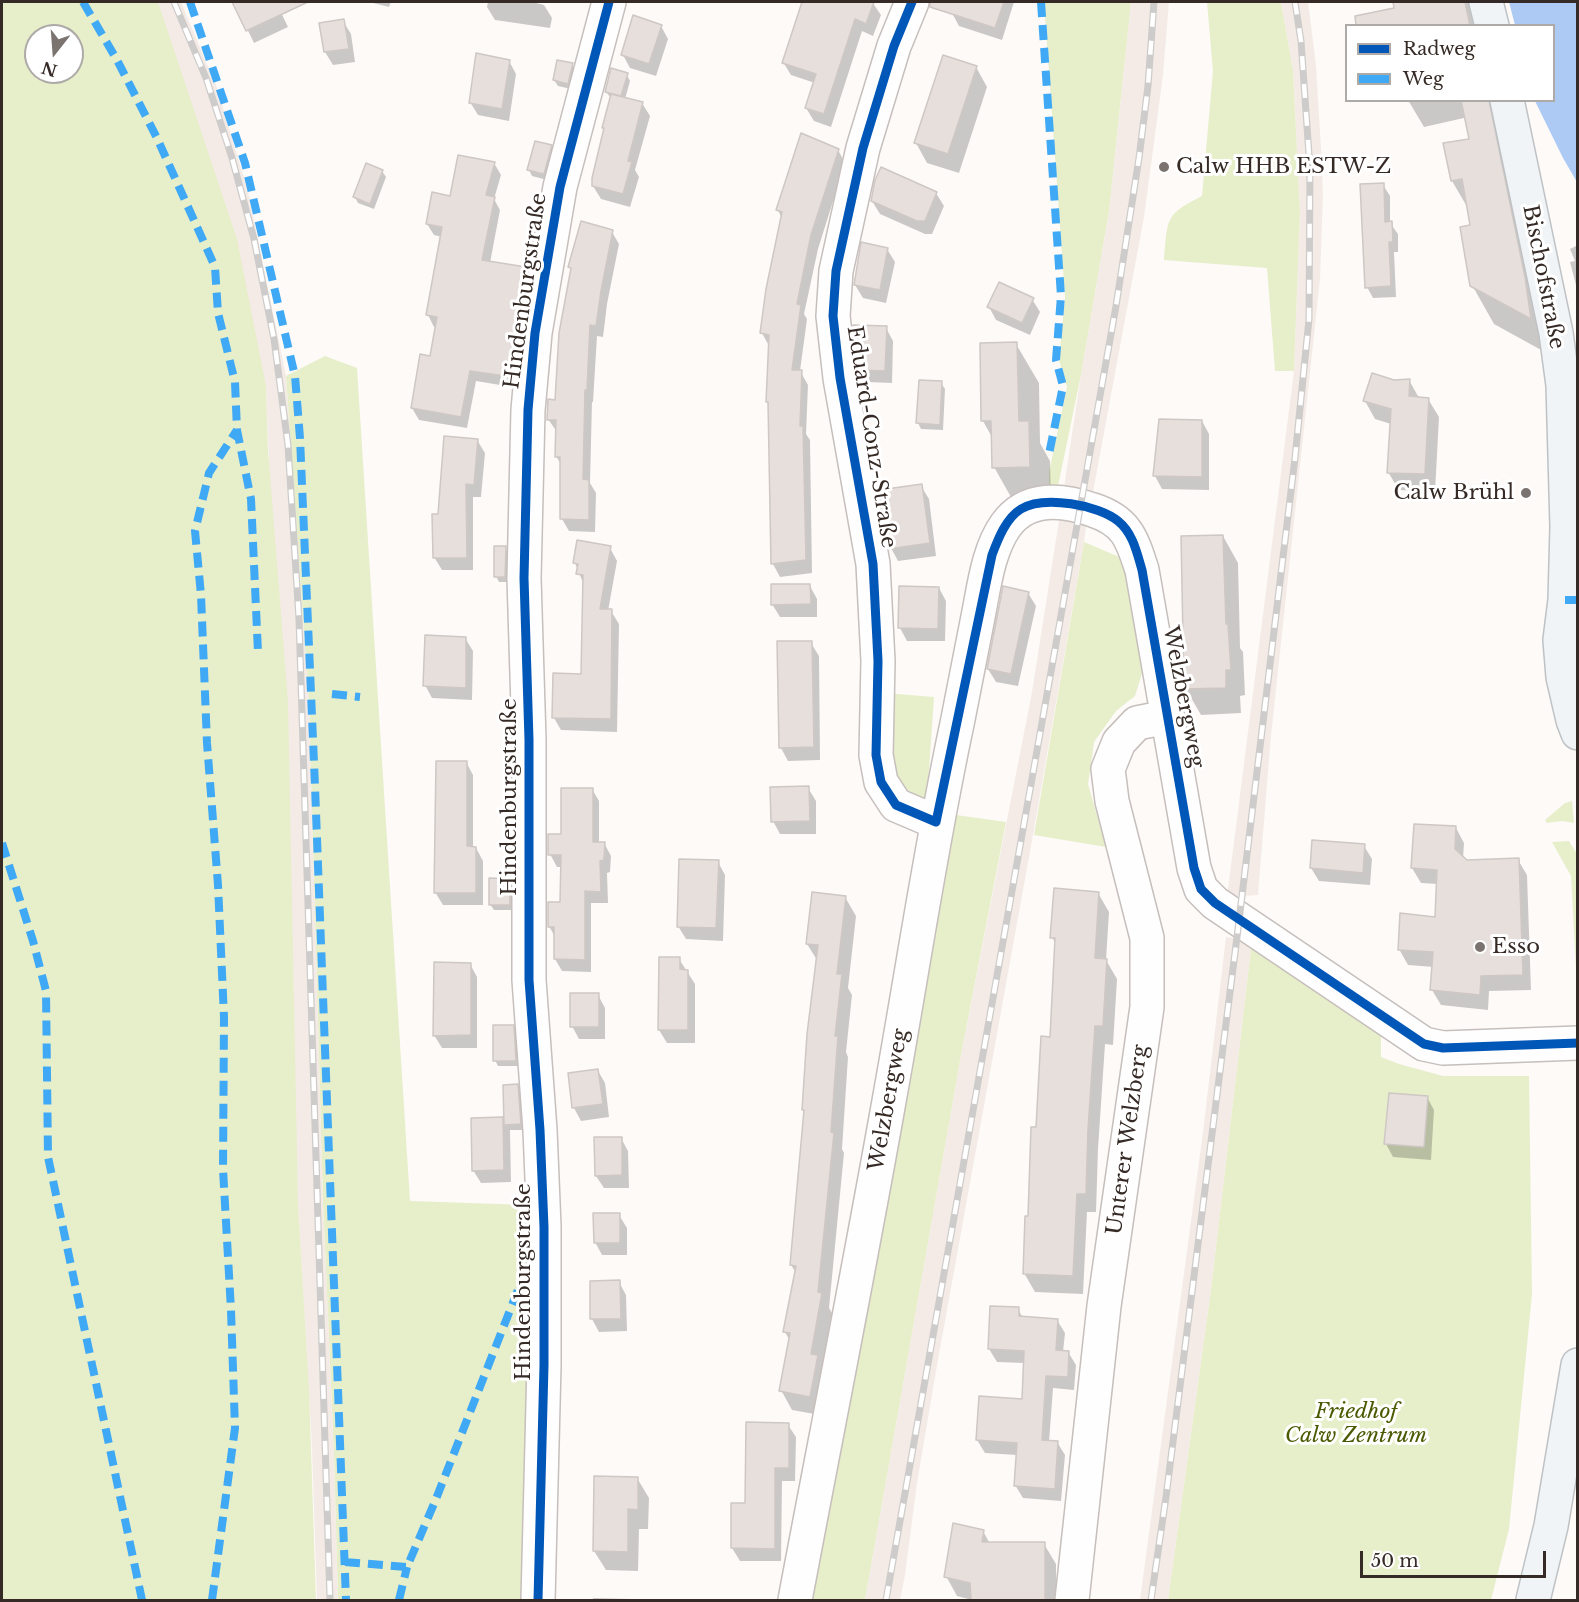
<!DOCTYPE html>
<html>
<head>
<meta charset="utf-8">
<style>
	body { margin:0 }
	#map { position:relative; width:1579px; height:1602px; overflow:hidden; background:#fdfaf8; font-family:"Libre Baskerville",serif }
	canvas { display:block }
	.frame { position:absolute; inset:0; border:3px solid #352a25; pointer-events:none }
	.legend { position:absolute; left:1345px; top:24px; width:210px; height:78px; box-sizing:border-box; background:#fff; border:2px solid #aeaaa8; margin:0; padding:8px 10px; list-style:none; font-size:18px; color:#352a25 }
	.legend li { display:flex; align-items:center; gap:12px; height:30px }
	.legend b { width:30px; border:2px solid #aeaaa8 }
	.north { position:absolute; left:24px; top:24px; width:60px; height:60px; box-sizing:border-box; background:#fff; border:2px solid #aeaaa8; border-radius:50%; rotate:197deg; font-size:16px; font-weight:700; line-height:24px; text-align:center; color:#352a25 }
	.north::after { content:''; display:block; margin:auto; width:21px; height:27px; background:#7b736f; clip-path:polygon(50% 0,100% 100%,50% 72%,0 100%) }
	.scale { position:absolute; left:1360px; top:1551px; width:186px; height:27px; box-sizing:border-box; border:3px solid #352a25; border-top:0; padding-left:8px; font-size:18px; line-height:21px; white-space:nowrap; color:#352a25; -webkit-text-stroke:4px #fff; paint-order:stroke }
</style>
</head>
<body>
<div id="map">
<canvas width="1579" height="1602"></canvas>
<div class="frame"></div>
<ul class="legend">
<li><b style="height:8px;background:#0057b8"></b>Radweg</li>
<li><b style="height:8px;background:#3fa9f5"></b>Weg</li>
</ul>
<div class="north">N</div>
<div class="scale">50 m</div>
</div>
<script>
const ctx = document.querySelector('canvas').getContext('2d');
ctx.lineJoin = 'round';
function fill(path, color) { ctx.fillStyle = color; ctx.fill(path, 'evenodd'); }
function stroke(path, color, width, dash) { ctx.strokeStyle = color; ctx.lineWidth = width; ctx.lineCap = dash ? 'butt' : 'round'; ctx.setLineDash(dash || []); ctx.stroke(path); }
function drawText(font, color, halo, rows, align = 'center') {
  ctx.font = font + ' "Libre Baskerville",serif'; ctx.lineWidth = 6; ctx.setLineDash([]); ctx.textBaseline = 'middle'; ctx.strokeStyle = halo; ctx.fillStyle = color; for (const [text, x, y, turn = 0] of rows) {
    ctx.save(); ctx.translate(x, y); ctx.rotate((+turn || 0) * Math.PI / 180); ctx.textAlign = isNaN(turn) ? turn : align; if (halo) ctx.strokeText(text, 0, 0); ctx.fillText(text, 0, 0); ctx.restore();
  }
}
fill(new Path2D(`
	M158,2H181L217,88L248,191L286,376L309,703L323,1201L334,1454L338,1600H317L312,1448L298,1203L266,386Z
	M1131,2H1169L1163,75L1144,217L1093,492L1064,487L1081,375L1109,211Z
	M1281,2H1308L1316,65L1321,149L1323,194L1320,279L1271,736L1258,895L1227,897L1294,371L1300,213L1293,70Z
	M1060,514L1087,519L1084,542L1033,835L936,1371L917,1483L905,1575L900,1600H865L961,1055L1032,692Z
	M1226,937L1252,941L1211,1290L1168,1600H1140L1203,1132Z`), '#f4ebe6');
fill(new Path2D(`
	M2,2H158L237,239L266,386L268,449L288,702L298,1203L309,1389L316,1600H2ZM36,36H72V72H36Z
	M1044,2H1131L1109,211L1081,375L1058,486H1049V472L1067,387L1059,360L1065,297Z
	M1207,2H1281L1293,70L1300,213L1294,371H1275L1267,268L1164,260C1168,219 1164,215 1202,196L1213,71Z
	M325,356L357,368L410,1201L557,1206L550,1600H338L334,1454L323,1201L309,703L286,376Z
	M1084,542L1124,559L1144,667L1135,696L1116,711L1094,742L1088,784L1106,847L1034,835Z
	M885,693L934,697L927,799L908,798L891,777Z
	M1572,801L1574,823L1562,821L1547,823L1545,820L1565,803Z
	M949,814L1006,822L961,1055L865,1600H806Z
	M1569,841L1577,854V988L1571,876L1552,842Z
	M1252,941L1381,1032V1057L1399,1064L1443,1076H1529L1532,1294L1509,1529L1491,1600H1168L1211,1290Z`), '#e7eeca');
fill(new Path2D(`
	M1509,2H1577V182L1563,158L1535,101L1554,100V26L1515,25Z`), '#accaf3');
fill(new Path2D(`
	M234,2H276L288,27L254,43Z
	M369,2H391L389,7Z
	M488,2H532L544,5L552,18L550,28L495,20L487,7Z
	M807,2H872L881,15L873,36L862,31L831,127L814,121L806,108L815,83L791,75L783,62Z
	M956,2H1014L1002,40L959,26L952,13Z
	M1394,2H1477L1480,26H1388L1396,9Z
	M343,21L351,34L355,62L333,65L325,52L321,24Z
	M661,26L668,39L656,76L630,68L623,55Z
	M509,61L516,74L509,121L478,115L470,102Z
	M572,65L576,70L571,89L558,86L554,80Z
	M976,67L987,87L959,173L927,163L916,143Z
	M627,75L630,81L625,99L642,103L650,116L635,170L639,177L630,207L601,199L593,186L611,98L606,92Z
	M1408,100H1500L1552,356L1494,324L1472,285V227L1469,210L1452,181L1471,141L1467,123L1464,118L1424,127Z
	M551,146L554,152L547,180L532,176L529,170Z
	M838,150L845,163L818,249L804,314L807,319L800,371L808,385L806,434L810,440L812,573L780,577L773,564L769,346L762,333L782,219L778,210Z
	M494,163L501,175L494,199L500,210L490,263L525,268L532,280L518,388L476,381L467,428L419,420L412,408L431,358L437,327H434L428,315L442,237L434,235L427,224L451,198Z
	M367,165L382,171L386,177L374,209L358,203L355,197Z
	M1383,185L1390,196V223L1398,234V252H1394L1396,297L1373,298L1367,287Z
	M936,193L944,206L932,234H925L880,214L872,201Z
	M612,232L619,244L607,304L603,337L597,336L593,402H592L590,483L596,493L595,532L569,531L562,519V466L556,456L557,432L548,419L557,401L572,271L570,267Z
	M1578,245V293L1570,262L1575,261L1570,249Z
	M887,249L895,262L886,303L863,298L855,285Z
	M1032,299L1040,312L1030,335L996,320L989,307Z
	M886,328L893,341L892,383L867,382L859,369Z
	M1016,344L1039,383L1040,443L1050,461L1051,505L1016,506L994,467L993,439L983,421Z
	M1409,380L1419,398L1428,399L1439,417L1435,492L1399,490L1388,472L1391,424L1375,419L1365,401L1394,381Z
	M941,383L945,389L943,430L921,429L918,423Z
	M1202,421L1209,434V490L1162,489L1155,476Z
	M477,440L485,453L481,497H473V570H442L434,557L439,516Z
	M921,486L929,499L936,556L898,561L891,548Z
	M1223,536L1238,563L1240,648L1243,652L1245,695L1240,696L1241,713L1201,715L1186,689Z
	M505,548L509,554L508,582H499L496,576Z
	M610,548L617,561L608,611H611L619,624L617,732L561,730L554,718L582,675L584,585L575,563Z
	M810,586L817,599V617H780L772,604Z
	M939,588L946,601L945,641H907L900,628Z
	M1028,593L1036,606L1018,686L996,682L988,669Z
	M465,638L473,651L472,700L432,698L425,685Z
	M811,643L819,656L820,760L788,761L781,748Z
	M466,762L473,775V848H476L483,861V905H443L435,892Z
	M808,788L816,801V834H780L773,821Z
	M592,789L599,801V844L604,843L611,856L610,872L607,873L608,903H591V972L562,971L555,959V937L549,926L562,904V867H557L550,854Z
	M1456,828L1464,843L1463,859L1467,862L1518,860L1527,875L1531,990L1489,991L1488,1010L1441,1005L1432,990L1434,967L1408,965L1399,949L1436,918L1438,884L1421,883L1412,868Z
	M1364,846L1372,859L1370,885L1319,881L1311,868Z
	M718,862L725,875L723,941L686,939L678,926Z
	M509,880L513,886V910H494L490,904Z
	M1098,893L1109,912L1106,960L1117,979L1113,1045L1105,1044L1098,1149L1096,1212H1087L1083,1294L1035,1292L1024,1273L1037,1128L1051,1038L1056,945L1052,937Z
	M845,897L856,916L848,988L852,995L846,1052L848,1057L842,1149L844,1153L829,1308L832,1313L822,1366L828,1375L820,1415L792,1410L781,1390L790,1341L785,1332L796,1273L791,1265L805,1113L803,1110L809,1034L817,960L807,944Z
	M679,959L695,984V1043H667L659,1030Z
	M470,964L477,977V1048H442L434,1035Z
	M598,995L605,1008V1039H579L572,1026Z
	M513,1027L516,1033L519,1066H498L495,1060Z
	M598,1071L605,1083L609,1117L581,1121L574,1108L570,1074Z
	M517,1086L520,1092L523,1130H510L511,1182L481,1183L473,1170L502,1118L506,1124Z
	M1427,1097L1434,1110L1431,1160L1393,1157L1386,1144Z
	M621,1138L628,1151L629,1188H604L596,1176Z
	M619,1215L627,1228V1255H602L595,1242Z
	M619,1282L626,1295L627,1331L599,1332L592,1319Z
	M1018,1309L1023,1318L1057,1320L1065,1333L1063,1352H1068L1076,1365L1074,1390L1053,1388L1049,1442H1057L1065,1455L1061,1501L1023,1498L1015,1485L1017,1455L985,1453L977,1440L1023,1400L1025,1363L997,1362L989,1349Z
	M788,1425L796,1437L795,1481H782L781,1561H740L732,1548L733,1505H746Z
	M637,1478L649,1498L648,1529H639L638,1571L606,1570L594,1551Z
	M983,1531L990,1544H1044L1056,1564V1600H972L957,1596L946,1576Z
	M593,1598L632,1599L633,1600H593Z`), '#0003');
const building = new Path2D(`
	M232,2H308L246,31Z
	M802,2H874L866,24L855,19L824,114L805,108L816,74L782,63Z
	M930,2H1004L995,28L930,7Z
	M1393,2H1465L1470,26H1356L1355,16L1394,8Z
	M633,15L662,25L649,64L621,55Z
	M344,19L349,49L324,52L319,23Z
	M476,53L510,60L502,109L469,103Z
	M943,55L977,66L948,154L914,143Z
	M557,60L573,63L568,84L553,80Z
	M611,68L628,73L621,96L605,92Z
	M611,94L643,102L628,161L632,162L623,194L592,186V178L604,128H602Z
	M1461,100H1489L1525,277L1531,319L1470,286L1460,227L1470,225L1462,179L1451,181L1443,143L1469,139Z
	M801,133L839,149L811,235L797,304L801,305L792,370H802L800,426H803L806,560L771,564L768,402H766L769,335L760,333L766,289L782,212L776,210Z
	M535,141L552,145L544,174L527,170Z
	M458,155L495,162L486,195L495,197L482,260L526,267L527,271L517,330L512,377L470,371L461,417L411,408L420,354L430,356L437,317L426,315L442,227L426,224L432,192L450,196Z
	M366,163L383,170L370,204L353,197Z
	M881,167L937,192L925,221H917L871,201L875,180Z
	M1384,183L1385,222L1392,221L1393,242H1389L1391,286L1365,288L1360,184Z
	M581,221L613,230L601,291L596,326L590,325L587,390H585L583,479L589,480V520L560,519V457H555L556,420H547L548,399L555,400L559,333L571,268L568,267Z
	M861,242L888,248L880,290L854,285Z
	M999,282L1034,298L1022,323L987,307Z
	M853,325L887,326L885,371L858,370Z
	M1017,342L1019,421H1029L1030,467L992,468L991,421H981L980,343Z
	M1372,373L1394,380L1410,379L1409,396L1429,398L1425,474L1387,473L1391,409L1363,401Z
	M919,380L942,381L940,425L916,423Z
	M1159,419L1202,420V477L1153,476Z
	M444,436L478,439L474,485L466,484L467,558H433L432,514H438Z
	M922,484L930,543L889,549L879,490Z
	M1223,535L1226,624H1228L1231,670H1226V688L1184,689L1181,536Z
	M577,540L611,546L600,609H612L611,719L552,718L553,673L581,674L583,575L576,574L578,564L573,563Z
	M494,546H506L505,577H494Z
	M771,584H810L811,604L771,605Z
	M899,586L939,587L938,629L898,628Z
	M1003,586L1029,592L1011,674L987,669Z
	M425,635L466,637V688L423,686Z
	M777,641H812L814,747L779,748Z
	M436,761H467V846L476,847V893H434Z
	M809,786L810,821L771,822L770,787Z
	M561,788H593V842H605L604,860L600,861L601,892L585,891V960L554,959V927H548V902H560L561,855H548V834H561Z
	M1414,824L1456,826L1455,849L1467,860L1519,858L1523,975L1481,976L1480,995L1430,990L1433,952L1398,950L1400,913L1435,917L1437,870L1411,868Z
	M1312,840L1365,844L1363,873L1310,868Z
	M679,859L719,860L716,928L677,927Z
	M489,878L510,879V905H489Z
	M1054,888L1099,892L1095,958L1107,959L1103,1026H1095L1088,1129L1086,1194H1077L1073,1276L1023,1274L1025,1216H1028L1031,1127H1036L1041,1036L1050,1037L1055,938H1050Z
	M812,892L846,896L837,974H842L835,1036H838L831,1132L834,1133L818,1292L822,1293L811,1354L818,1355L810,1397L779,1391L790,1333L783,1332L796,1266L790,1265L804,1110H802L807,1034L818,945L806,944Z
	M659,957H680V969L688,970V1030H658Z
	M434,962L471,963V1035L433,1036Z
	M570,993H599V1027H570Z
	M493,1025H514L516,1061H493Z
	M598,1069L603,1104L572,1108L568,1073Z
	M518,1084L521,1124L504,1125L503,1085Z
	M1389,1093L1428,1096L1424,1147L1384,1144Z
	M503,1117L504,1170L472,1171L471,1118Z
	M594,1137H622V1175L595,1176Z
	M593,1213H620V1243H594Z
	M620,1280L621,1319H590V1281Z
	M990,1306L1019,1307V1316L1058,1319L1056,1350L1069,1351L1068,1377L1046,1376L1042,1440L1058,1441L1055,1489L1014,1486L1017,1443L976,1440L979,1396L1022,1399L1024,1351L988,1349Z
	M746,1422L789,1423V1468H775V1549L731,1548V1503H745Z
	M594,1476L638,1477V1510L628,1509V1552L593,1551Z
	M953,1523L984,1530L982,1542H1045V1600H971L970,1583L944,1577Z`);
fill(building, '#e7dfdb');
stroke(building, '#cec7c4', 1.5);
const minor = new Path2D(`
	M912,2L894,46L863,148L836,271L833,316L840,378L873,564L878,661L876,755L881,782L896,805L936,822
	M538,1600L544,1365V1227L540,1130L529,980V740L524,578L528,410L535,333L560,187L609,2
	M795,1600C827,1430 861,1260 891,1090C913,968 931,845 957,724C964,688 971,652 978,617C984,587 988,550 1006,525C1027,496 1062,499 1093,510C1127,521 1132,539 1142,570L1194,868L1201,889L1215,903L1424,1044L1443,1048L1578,1043
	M1072,1600L1104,1306L1147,1007V938L1112,801L1108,769L1119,742L1137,723L1167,717`);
const major = new Path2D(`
	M1486,2L1492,26
	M1507,100L1556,333L1563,385L1567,527L1565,600L1560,640L1563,677L1573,720L1578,733
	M1533,1600L1551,1526L1578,1365`);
stroke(minor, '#c6bfbc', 36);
stroke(major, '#bec2c5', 36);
stroke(minor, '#fffefe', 33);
stroke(major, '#f0f4f6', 33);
const rail = new Path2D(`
	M174,2L206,78L232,158L254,239L274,339L288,445L299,619L330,1600
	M886,1600L1116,306L1139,158L1148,86L1154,2
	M1151,1600L1166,1497L1237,937L1295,458L1309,319L1310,169L1301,41L1295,2`);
stroke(rail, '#cdcccb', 7);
stroke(rail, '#fff', 4.5, [14]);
stroke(new Path2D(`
	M83,2L117,60L157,138L215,267L218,313L235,382L237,430L251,499L258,652
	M190,2L245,163L295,376L300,438L315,786L346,1600
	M1041,2L1061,296L1056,360L1063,386L1049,454
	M1565,600H1578
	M332,694L360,697
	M2,843L33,941L46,991L48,1157L142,1600
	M345,1562L407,1567L436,1499L523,1277
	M212,1600L235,1428L231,1310L223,1169L224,1017L218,885L207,743L201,595L195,531L209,473L237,430
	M399,1600L407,1567`), '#3fa9f5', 8, [15, 8]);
stroke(new Path2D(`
	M912,2L894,46L863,148L836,271L833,316L840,378L873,564L878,661L876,755L881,782L896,805L936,822L992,555C998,539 1006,518 1021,509C1044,495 1099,505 1118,521C1133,533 1137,553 1142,570L1194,868L1201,889L1215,903L1424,1044L1443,1048L1578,1043
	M538,1600L544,1365V1227L540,1130L529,980V740L524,578L528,410L535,333L560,187L609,2`), '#0057b8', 9);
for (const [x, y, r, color] of [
	[1164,167,6,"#7b736f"],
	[1526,493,6,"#7b736f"],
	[1480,947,6,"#7b736f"]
]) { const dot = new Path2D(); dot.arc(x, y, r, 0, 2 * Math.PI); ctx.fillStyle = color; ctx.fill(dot); stroke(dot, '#fff', 2); }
drawText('21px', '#352a25', '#fff', [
	["Calw HHB ESTW-Z",1176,167],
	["Calw Brühl",1514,493,"right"],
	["Esso",1492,947]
], 'left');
drawText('21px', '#352a25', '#fff', [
	["Bischofstraße",1543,277,79],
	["Hindenburgstraße",526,291,-82],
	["Eduard-Conz-Straße",871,437,81],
	["Welzbergweg",1183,697,79],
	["Hindenburgstraße",510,797,-90],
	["Welzbergweg",889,1100,-80],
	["Unterer Welzberg",1128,1140,-82],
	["Hindenburgstraße",524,1282,-90]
]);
drawText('italic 21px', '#4b5900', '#fff', [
	["Friedhof",1356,1412],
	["Calw Zentrum",1356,1436]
]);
</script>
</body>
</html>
